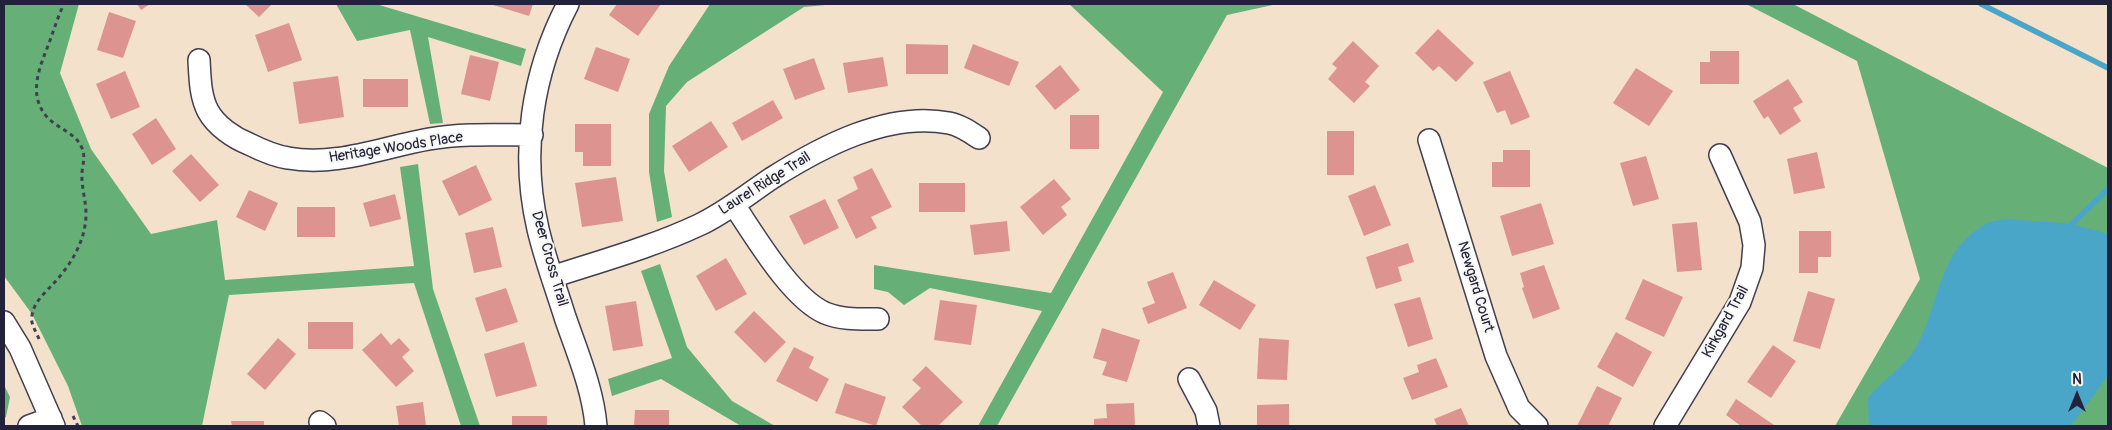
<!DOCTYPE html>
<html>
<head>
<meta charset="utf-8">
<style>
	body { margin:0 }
	#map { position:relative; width:2112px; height:430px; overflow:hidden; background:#f4e1cb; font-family:Pangolin,sans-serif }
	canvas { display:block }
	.frame { position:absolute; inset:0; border:5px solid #22223b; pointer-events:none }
	.north { position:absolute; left:2052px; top:370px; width:50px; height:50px; -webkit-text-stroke:4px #f6f6f2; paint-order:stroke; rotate:0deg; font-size:14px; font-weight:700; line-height:20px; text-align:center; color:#22223b }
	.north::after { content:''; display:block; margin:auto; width:18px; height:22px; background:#22223b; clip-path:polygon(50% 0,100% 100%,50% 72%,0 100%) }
</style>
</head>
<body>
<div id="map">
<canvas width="2112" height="430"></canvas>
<div class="frame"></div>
<div class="north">N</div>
</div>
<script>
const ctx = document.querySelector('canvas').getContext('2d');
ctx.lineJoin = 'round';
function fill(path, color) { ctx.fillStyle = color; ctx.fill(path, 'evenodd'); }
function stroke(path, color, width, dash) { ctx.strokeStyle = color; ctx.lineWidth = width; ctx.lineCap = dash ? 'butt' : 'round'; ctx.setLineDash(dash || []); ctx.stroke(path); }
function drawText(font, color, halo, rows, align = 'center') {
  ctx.font = font + ' Pangolin,sans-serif'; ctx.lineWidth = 4; ctx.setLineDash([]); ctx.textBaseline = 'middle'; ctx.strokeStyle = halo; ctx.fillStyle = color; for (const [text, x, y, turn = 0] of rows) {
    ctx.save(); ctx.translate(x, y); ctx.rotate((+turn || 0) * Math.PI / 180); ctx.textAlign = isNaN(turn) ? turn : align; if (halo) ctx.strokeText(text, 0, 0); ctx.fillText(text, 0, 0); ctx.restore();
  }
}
fill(new Path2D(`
	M4,4H79L60,73L91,149L151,234L217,220L225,280L414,266L400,167L418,164L433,289L480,426H461L414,283L229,295L202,426H82L68,386L32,314L4,276Z
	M336,4H376L526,49L521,66L428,37L443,123L430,124L410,30L357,41Z
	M710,4H836L804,7L687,82L666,106L664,171L672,217L657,222L649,172V114L669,66Z
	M1069,4H1277L1227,15L997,426H978L1042,311L930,288L904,305L888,292L874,289V265L1051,293L1163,92Z
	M1746,4H1793L2108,168V426H1835L1920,279L1857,61Z
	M660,264L687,347L732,401L775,426H741L661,379L612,396L608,379L672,358L641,271Z
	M4,385L10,397L6,417L4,418Z`), '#66b078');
fill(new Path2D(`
	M2008,219L2072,224L2108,234V376L2071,426H1869L1868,398C1882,380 1903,368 1915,349C1940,308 1937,249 1986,224C1992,221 2001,220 2008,219Z`), '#4aa6c8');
stroke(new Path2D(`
	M1981,4L2108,68
	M2069,231L2072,224L2108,189`), '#4aa6c8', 5.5);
fill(new Path2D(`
	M137,4H150L141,10Z
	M245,4H272L259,17Z
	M490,4H533L529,16Z
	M617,4H661L638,36L609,15Z
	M109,12L136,21L123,58L97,50Z
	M289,23L302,60L268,72L255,35Z
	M1438,29L1474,63L1456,82L1439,66L1433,71L1415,53Z
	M1353,41L1379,66L1365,82L1370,86L1354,103L1328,79L1337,68L1332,64Z
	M906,44L948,45V74H906Z
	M973,44L1019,62L1009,86L964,68Z
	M596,47L630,59L618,92L584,79Z
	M1710,51H1739V84H1700V62H1710Z
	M470,55L499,62L490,101L461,94Z
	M883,57L888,86L848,93L843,63Z
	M814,58L825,89L795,100L783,69Z
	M1060,65L1080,90L1055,110L1035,86Z
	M1636,68L1673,91L1649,126L1613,103Z
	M125,71L140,107L111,119L96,84Z
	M1510,71L1530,117L1511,125L1505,110L1497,113L1483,82Z
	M338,76L344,117L299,124L293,82Z
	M363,79H408V107H363Z
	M1788,79L1803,102L1793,108L1801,121L1780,135L1768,116L1764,119L1753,101Z
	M773,100L783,118L742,141L732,123Z
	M1070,115H1099V149H1070Z
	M156,118L176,149L152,165L132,134Z
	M711,121L728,147L689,172L672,146Z
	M575,124H611V166H583V152H575Z
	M1327,131H1354V175H1327Z
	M1503,150H1530V187H1492V162H1503Z
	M1817,152L1825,188L1794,194L1787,159Z
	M191,154L219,185L200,202L172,171Z
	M1646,156L1659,199L1633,206L1620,163Z
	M476,165L492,200L459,216L442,181Z
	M872,168L892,207L871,217L877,228L856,239L837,200L858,189L853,177Z
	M616,177L623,221L582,227L575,183Z
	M1054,179L1071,199L1061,207L1067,215L1043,235L1020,207Z
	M919,183H965V212H919Z
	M1375,185L1391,225L1364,236L1348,196Z
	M249,190L278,203L265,231L236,217Z
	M395,194L401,219L370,227L363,203Z
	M825,199L839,228L804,245L789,216Z
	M1541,203L1554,244L1512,256L1500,216Z
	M297,207H335V237H297Z
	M1007,221L1010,251L974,255L970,225Z
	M1697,222L1702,270L1677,272L1672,224Z
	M493,227L502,267L474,273L465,233Z
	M1799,231H1831V257H1818V273H1799Z
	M1408,243L1414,262L1398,267L1402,281L1376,289L1366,257Z
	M726,258L747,294L716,311L696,276Z
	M1544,265L1560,309L1533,319L1522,288L1524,287L1520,273Z
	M1173,272L1187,308L1148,324L1142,308L1155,303L1147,282Z
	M1643,279L1683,297L1664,337L1625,319Z
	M1214,280L1256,305L1240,330L1199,305Z
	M506,288L518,322L486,332L475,298Z
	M1808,291L1835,299L1820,349L1793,341Z
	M1420,297L1433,339L1408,347L1394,304Z
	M940,300L977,305L971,345L934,340Z
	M636,301L643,346L613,351L605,306Z
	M754,311L786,342L765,363L734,332Z
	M308,322H353V349H308Z
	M1102,328L1140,340L1127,382L1102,375L1107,362L1093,358Z
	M1616,332L1652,352L1633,387L1597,367Z
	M381,333L391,345L399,338L410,350L402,357L414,371L396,387L362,350Z
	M278,338L296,354L265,390L247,374Z
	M1259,338L1289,340L1287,380L1257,379Z
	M524,342L537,386L496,397L484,354Z
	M1773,345L1796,361L1771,398L1747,382Z
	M794,347L814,357L809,368L829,379L817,402L776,381Z
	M1436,358L1448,387L1412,400L1403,378L1419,372L1417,365Z
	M926,366L963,402L938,426H922L902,407L921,388L912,380Z
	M845,383L886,397L876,426L835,413Z
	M1597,386L1622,398L1608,426H1577Z
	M1736,399L1774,425L1772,426H1741L1726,415Z
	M423,402L426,426H399L396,406Z
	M1134,403L1135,426H1094V419L1107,418L1106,404Z
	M1289,404V426H1257V405Z
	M1461,408L1469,426H1437L1434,419Z
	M635,410H669V426H634Z
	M512,416H547V426H512Z
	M231,421H264V426H232Z`), '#dd9491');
const minor = new Path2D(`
	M568,4C532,73 520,152 538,229C545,259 556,288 565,317C577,352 593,389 596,426
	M199,60C200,77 200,96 208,111C216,126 234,138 249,144C261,150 274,156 288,158C335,167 383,147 429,139C463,133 498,135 532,135
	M1429,140L1496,356L1519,408L1537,426
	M734,205C755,236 791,298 825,313C842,320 860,319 878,319
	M552,277C601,261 652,247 699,225C725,213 748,194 772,178C821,147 888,111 949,123C960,125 970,132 979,138
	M4,322L20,348L54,426
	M1189,379L1206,411L1209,426
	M320,422L325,426
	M29,426L51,418
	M1665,426L1740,302L1752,268L1754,245L1750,222L1720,155`);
stroke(minor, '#423f51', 24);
stroke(new Path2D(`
	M39,339C36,331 30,324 32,315C34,302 45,293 53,284C71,265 86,240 86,214C86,200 81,186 82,172C83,163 86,155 81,146C75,133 57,128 47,117C27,94 40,67 49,43C54,30 58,16 64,4
	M73,416L78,426`), '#423f51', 3, [4, 4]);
stroke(minor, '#fff', 21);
drawText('15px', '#22223b', '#f6f6f2', [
	["Heritage Woods Place",396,148,-9],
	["Laurel Ridge Trail",765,184,-32],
	["Deer Cross Trail",549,259,74],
	["Newgard Court",1475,287,73],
	["Kirkgard Trail",1726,322,-61]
]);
</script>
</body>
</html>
